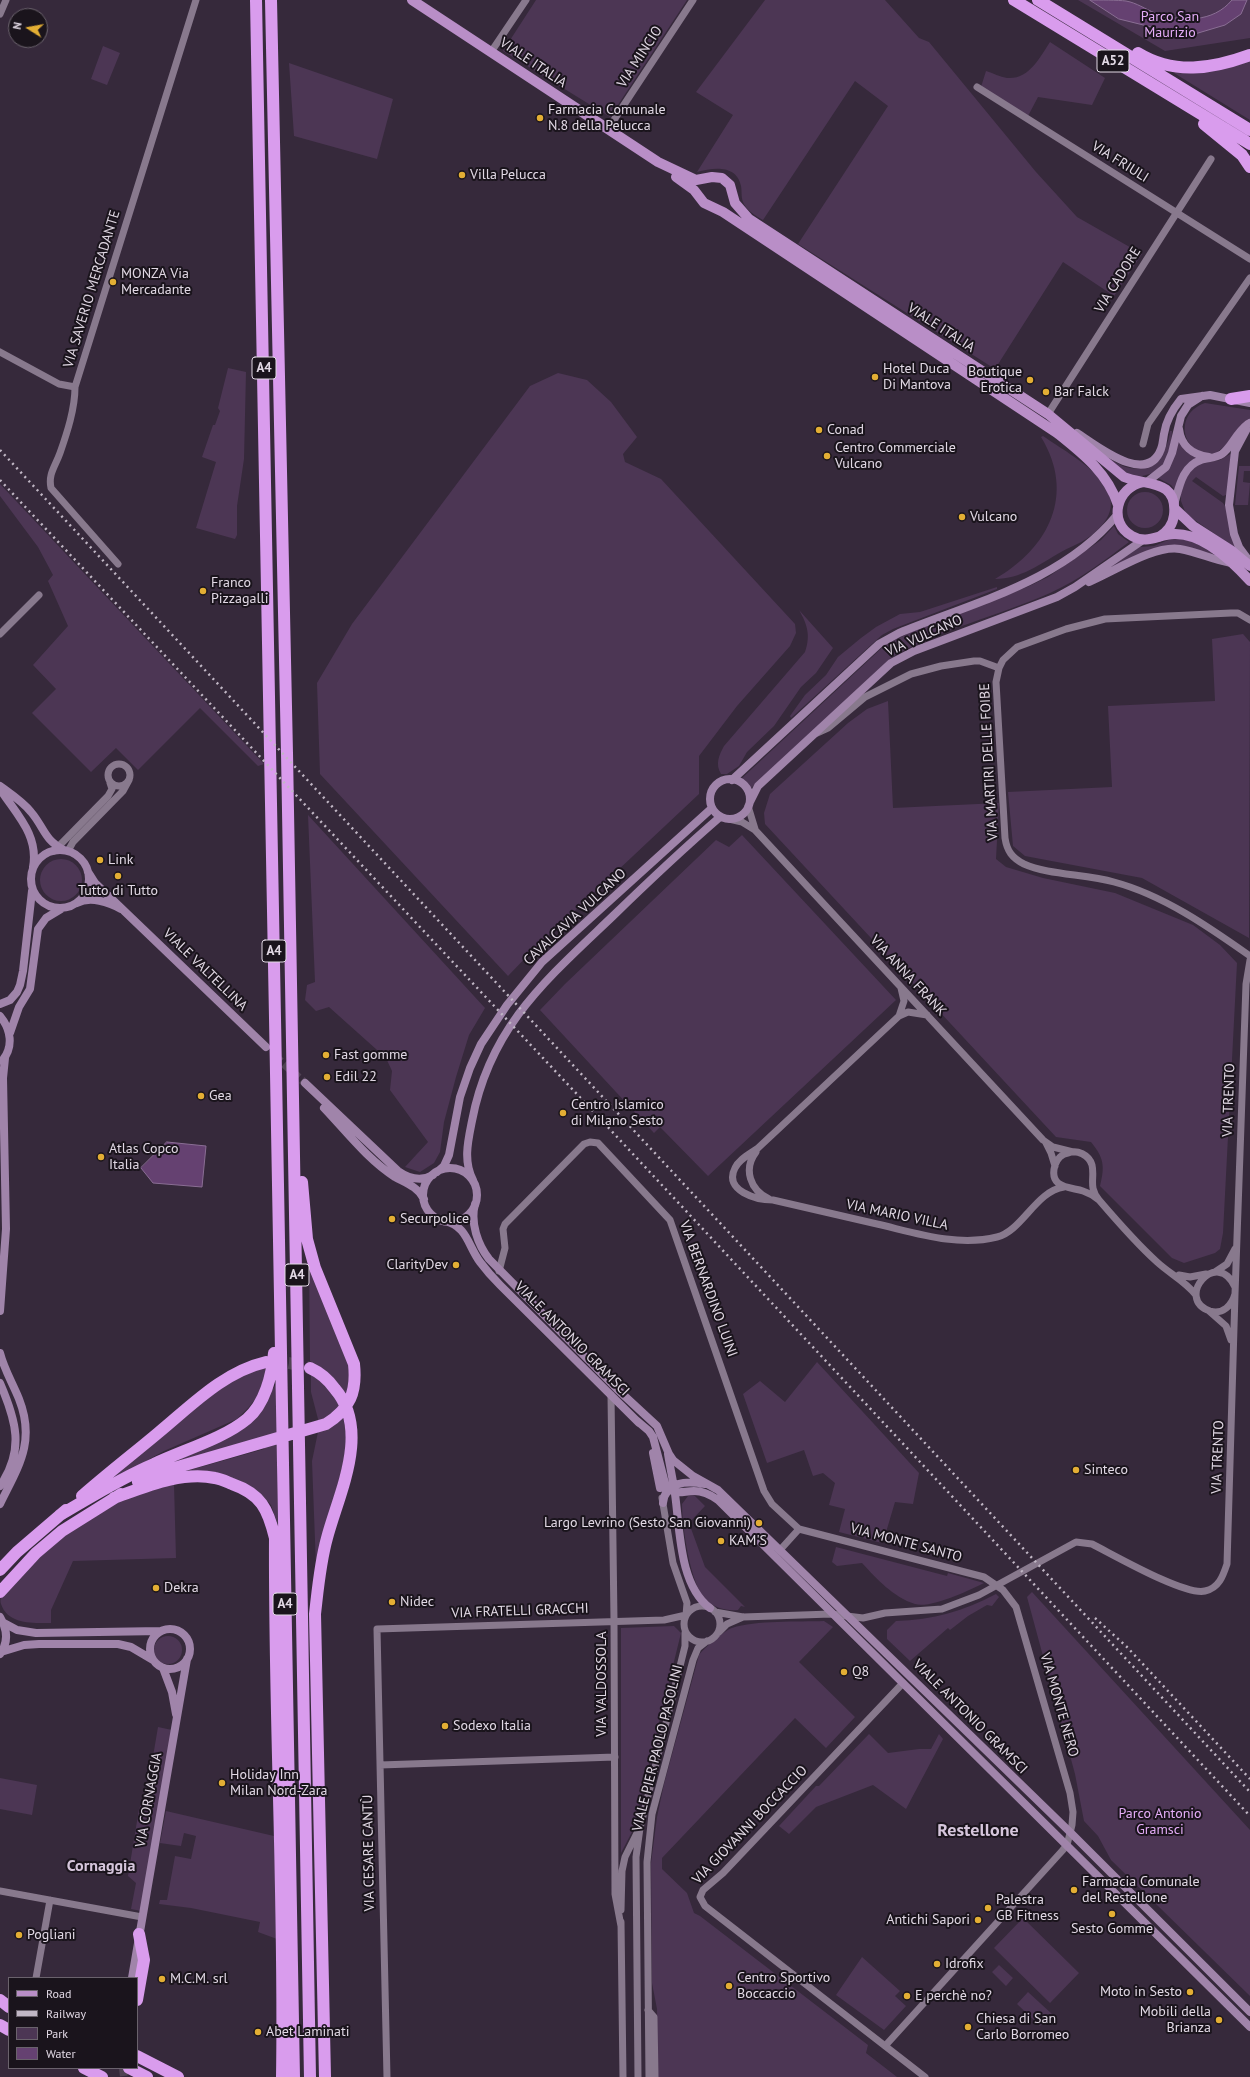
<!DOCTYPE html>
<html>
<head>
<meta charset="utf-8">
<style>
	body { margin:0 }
	#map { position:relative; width:1250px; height:2077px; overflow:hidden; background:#36293b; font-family:"PT Sans",sans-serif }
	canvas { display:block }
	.legend { position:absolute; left:8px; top:1977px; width:130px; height:92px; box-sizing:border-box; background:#1a141c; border:1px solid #6a626c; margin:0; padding:5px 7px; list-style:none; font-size:12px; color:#e1d8e4 }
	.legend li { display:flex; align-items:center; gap:8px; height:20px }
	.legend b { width:20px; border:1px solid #6a626c }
	.north { position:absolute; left:8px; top:8px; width:40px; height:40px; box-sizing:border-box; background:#1a141c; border:1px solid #6a626c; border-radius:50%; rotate:281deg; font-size:11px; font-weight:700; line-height:16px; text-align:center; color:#e1d8e4 }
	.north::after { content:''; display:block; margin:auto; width:14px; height:18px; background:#e3ae34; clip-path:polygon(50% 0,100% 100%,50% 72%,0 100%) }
</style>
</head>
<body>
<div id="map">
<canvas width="1250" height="2077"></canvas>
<ul class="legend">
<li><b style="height:5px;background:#b98ec7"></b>Road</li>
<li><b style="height:5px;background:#c1b7c5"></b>Railway</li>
<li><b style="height:11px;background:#4c3654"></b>Park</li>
<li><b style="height:11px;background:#654171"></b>Water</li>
</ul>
<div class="north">N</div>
</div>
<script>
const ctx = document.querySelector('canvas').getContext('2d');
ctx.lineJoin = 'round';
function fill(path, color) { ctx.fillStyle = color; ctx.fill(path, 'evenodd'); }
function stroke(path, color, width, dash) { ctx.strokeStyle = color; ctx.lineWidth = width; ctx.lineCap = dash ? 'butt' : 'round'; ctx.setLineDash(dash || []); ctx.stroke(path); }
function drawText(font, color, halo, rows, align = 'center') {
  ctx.font = font + ' "PT Sans",sans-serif'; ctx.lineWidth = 4; ctx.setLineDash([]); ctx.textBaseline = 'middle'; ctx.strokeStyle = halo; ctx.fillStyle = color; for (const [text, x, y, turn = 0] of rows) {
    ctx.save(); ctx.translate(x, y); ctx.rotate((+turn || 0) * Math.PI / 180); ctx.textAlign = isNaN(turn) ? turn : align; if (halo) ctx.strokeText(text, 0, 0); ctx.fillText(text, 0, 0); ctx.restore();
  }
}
fill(new Path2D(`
	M536,0H687L610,117L503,51Z
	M765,0H885L919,38L929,42L1036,172L1077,217L1142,254L1114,296L1063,262L995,369L798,244L888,106L855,81L763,220C756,216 746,210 743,202C741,197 742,191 741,186C736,164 713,168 697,172L733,115L696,92Z
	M1078,0H1250V38L1165,51Z
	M1050,42L1105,78L1092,105L1038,97L1028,116L981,87L986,71C993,73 1000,77 1007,78C1029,80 1040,57 1050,42Z
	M103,46L120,53L107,85L91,79Z
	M1250,60V120L1174,73H1193Z
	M289,63L393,99L377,159L294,136Z
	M228,368L246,372L244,459L237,506V535L235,539L196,528L216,462L202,457L213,425H215L220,411L218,408Z
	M558,373L587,380L611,402L637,437L623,454L625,462L661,479L795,624L796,633L790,646L737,706L699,756V794L533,950L508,976L320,774L317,683L352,624L530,386Z
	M1205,403L1250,410V420L1237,430L1225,446L1216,453C1182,458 1172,414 1205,403Z
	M1170,431H1172C1171,450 1167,470 1146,475C1141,477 1133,477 1128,474C1118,468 1108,458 1099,450C1106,456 1114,462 1123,466C1151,476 1167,456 1170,431Z
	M1043,436C1074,458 1144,492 1093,534C1084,542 1072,546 1061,552C1040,564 1021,579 995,579C1049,548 1076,494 1041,437Z
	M1179,441L1186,452L1198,458L1180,475L1175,490L1171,485L1158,478Z
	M1232,453L1229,487L1226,495L1223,496L1196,477L1192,481L1223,503L1227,509L1235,548L1186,514L1181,501V493L1184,480L1196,465L1220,460Z
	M1239,466H1250V471H1244L1243,482L1250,483L1248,505H1235Z
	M0,484L264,764L258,766L200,708L138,770L116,748L91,772L32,713L56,689L33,665L68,626L48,581L53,575L38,547L0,496Z
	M1127 510a18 18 0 1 1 36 0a18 18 0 1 1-36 0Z
	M1114,526L1118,534L1129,542C1104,561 1079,580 1050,593C998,616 941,629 892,657L750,789L741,779L885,645L909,633L1027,587L1048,577L1101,540Z
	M1173,538L1192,541L1212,553L1211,555L1185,546L1114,568L1112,565L1139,547L1154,546Z
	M997,587V589L893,629L882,635L791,718L790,716L805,695L826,675L838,657L861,638L876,627L900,614L920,612Z
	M799,610L833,648L816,673L801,687L774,726L747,752L739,766L727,774H721C715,764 719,755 724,746L805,652C811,635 807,624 799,610Z
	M1243,634L1250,642L1249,938L1142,878L1025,856L1013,846L1008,792L1112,787L1108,706L1215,701L1212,639Z
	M888,701L893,808L999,803L996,859L1006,867L1043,878L1115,893L1193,925L1220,945L1237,963L1223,1233L1220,1249L1215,1253L1184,1263L1172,1258L1100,1186C1105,1166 1104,1158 1091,1142L1056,1137L765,824L764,813L770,794L848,723L867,709Z
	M308,815L485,1008L469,1035L456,1077L444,1122L440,1152L434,1163L420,1172L405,1167L428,1142L390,1090L392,1071L386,1058L329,1007L316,1011L305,1000L307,985L315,982Z
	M742,835L896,1000L708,1176L660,1127L654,1133L540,1010L565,984L716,840L729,847Z
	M40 880a21 21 0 1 1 42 0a21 21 0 1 1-42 0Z
	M309,1262L350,1363L351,1376L347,1396C337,1380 327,1370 310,1361Z
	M817,1362L919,1473L913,1504L895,1502L884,1539L882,1543L839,1532L845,1509L829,1505L835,1483L823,1473L813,1476L804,1450L767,1463L743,1394L760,1381L785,1402Z
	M268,1367L259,1394L249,1407L237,1419L164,1451L97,1488L213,1394L247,1373Z
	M311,1375C339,1390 346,1419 347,1448L316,1567L312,1461L318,1432V1419L311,1392Z
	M276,1384L278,1525L271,1505L262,1495L240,1481L155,1480L264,1449L263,1438L143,1472L259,1411Z
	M174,1484L176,1558L73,1561L51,1610V1623C34,1623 8,1625 1,1604C0,1601 1,1595 0,1592L67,1533L114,1498Z
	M694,1495L705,1506L689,1523L705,1567L745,1607L741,1606L738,1610C726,1611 715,1608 706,1600C690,1585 682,1526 682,1504L688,1496Z
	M836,1547L947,1576L948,1573L984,1583C970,1590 930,1609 915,1604C893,1597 877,1579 862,1563L837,1566L832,1562Z
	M1032,1592L1250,1830V1996L1111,1860L1098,1836L1084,1821L1075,1774L1027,1597Z
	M996,1594L999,1597L992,1606L987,1605L968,1616L950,1630L948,1628L910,1661L887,1639V1630L896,1621C933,1620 964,1611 996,1594Z
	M824,1621L833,1627L799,1662L855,1717L826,1748L795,1718L662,1858V1869L687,1893L694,1913L700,1916L868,2045L866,2053L897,2077H658L657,2009L652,1983L651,1863L657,1817L664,1784L699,1655C703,1649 725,1630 732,1628C756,1620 798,1622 824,1621Z
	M674,1626L681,1633L632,1832L621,1853V1628Z
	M154 1650a14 14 0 1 1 28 0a14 14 0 1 1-28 0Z
	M158,1727L172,1730L141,1911L131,1909L136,1883L128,1876L139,1809L147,1792Z
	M869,1734L888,1753L919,1749H931L939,1734L943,1739L906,1809L873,1785L816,1807L789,1834L779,1826L816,1786H819Z
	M0,1778L37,1785L32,1815L0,1809Z
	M166,1811L274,1836L277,1939L258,1932L260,1922L191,1908L159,1904L160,1900H167L175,1856L191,1859L196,1836L184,1833L181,1846L160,1843Z
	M1023,1918L1079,1973L1050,2003L994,1948Z
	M862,1957L900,1991L895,1996L906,2006L884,2030L836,1995Z
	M999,1965L1013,1978L1006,1986L992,1972Z
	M1028,1992L1052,2014L1040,2026L1017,2004Z`), '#4c3654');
const water = new Path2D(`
	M1090,0C1100,0 1118,0 1126,1C1137,3 1145,9 1155,13C1181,22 1213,23 1232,0H1247L1241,14L1225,25L1188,36L1119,19Z
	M167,1142L206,1146L202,1187L153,1183L141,1168Z`);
fill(water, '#654171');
stroke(water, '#8a6e94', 1);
stroke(new Path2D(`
	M275,1056L305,1083
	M123,2068L124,2077`), '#504354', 8, [8, 4]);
stroke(new Path2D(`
	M271,1362L289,1363L310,1368`), '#504354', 12, [12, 6]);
stroke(new Path2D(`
	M0,14L6,0
	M491,52L526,0
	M977,87L1250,259
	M608,129L693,0
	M0,352L59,384L75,387
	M1048,414L1211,159
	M1143,444L1148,424L1250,278
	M118,564L51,488C48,474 55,467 60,453C67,433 75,409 75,387L196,0
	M1250,620L1238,613H1231L1105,619L1066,629L1017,647L1003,660L999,668L996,682L1005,838C1007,851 1012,858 1024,864C1048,875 1086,874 1114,882C1163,895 1209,927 1250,956
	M0,634L39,595
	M817,733L828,728L865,697L911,674L941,666L974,661H980L999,668
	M108 775a11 11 0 1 1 22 0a11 11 0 1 1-22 0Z
	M748,806L755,829
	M729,819L742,822L755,830L1043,1140L1053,1147L1073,1152
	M54,851L108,796L112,789L110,783
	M68,851L73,842L123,791L129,780
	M927,1015L908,1012L899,1016L758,1148C750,1154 739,1159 735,1168C723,1191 757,1200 773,1200C807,1208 842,1216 877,1224C916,1233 957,1247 997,1237C1022,1231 1036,1191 1064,1187
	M899,1016L904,1001L901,988
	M1046,1143L1051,1153L1055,1166
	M756,1152C743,1169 750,1190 769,1199
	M1099,1200C1094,1196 1089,1193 1083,1191C1071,1187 1048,1189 1055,1165C1057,1159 1062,1154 1068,1153C1077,1149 1089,1155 1092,1165C1095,1178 1088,1187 1099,1200C1117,1221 1137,1244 1157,1262C1170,1274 1185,1281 1196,1295
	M499,1271L505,1248L503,1229L505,1224L584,1144L590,1142L598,1143L670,1220L764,1491L772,1504L799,1529L984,1577L1003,1590L1016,1607L1070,1793L1073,1812L1072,1825L1067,1845L1062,1851L885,2046
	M1215,1272L1227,1264L1235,1249
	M1179,1275L1190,1277L1206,1274
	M1235,1287C1217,1247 1174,1299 1210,1311C1223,1315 1232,1305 1235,1294L1246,984L1250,960
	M1209,1311L1226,1326L1231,1340
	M611,1395L614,1620L615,1894L621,1926
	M662,1498L673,1563L687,1603L686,1615
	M780,1550L799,1529
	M684 1624a18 18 0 1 1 36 0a18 18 0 1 1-36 0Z
	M715,1612L743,1617L831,1614L863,1618L885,1613L942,1609L979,1595L1076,1542L1092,1544C1114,1555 1185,1596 1205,1591C1219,1588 1223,1576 1227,1564L1235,1294
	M719,1632L727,1624L743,1617
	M903,1683L723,1873L703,1890L700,1897L705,1906L925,2077
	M380,1765L615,1757
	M0,1891L142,1917
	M621,1910L622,1871L625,1857L637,1833
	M621,1922L623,2077
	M36,1978L50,1900
	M648,2010L654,2017L655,2077
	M387,2077L377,1629L664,1620L686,1615
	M638,2077L636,1857L640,1828L685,1646V1633
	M649,2077L647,1862L652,1814L693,1660L698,1648L707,1641`), '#88798d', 7);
stroke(new Path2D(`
	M1250,423L1235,451L1229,505L1234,534L1239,547L1250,562
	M1179,429C1181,446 1193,455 1209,457
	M1077,433C1096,445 1147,487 1161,449C1163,444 1163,439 1164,434C1166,420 1172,410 1181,399L1210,395L1250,403
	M1147,482L1166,467L1172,453L1181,416L1188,405L1202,396
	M1174,505C1179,488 1182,466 1201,460C1207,458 1216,458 1222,454C1232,447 1235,434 1248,424
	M1089,582C1115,571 1154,545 1180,549C1198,552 1213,560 1231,563
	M710 799a20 20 0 1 1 40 0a20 20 0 1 1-40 0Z
	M732,780L879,644L899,633C975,602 1063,581 1117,515
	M0,786C11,794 23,802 31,812C44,827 44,840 64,850
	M0,789C16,814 39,835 33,867
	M750,802L758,786L891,663L914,651L1057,597L1075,587L1143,540
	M31 879a29 29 0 1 1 58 0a29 29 0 1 1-58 0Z
	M88,872L95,883L266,1047
	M77,903C90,896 109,902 121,909
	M0,1004L10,1000L17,992L20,985L23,971L32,891
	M0,1016C11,1029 14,1047 2,1061
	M10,1033L19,1007L30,989L38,929L46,918L61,909
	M305,1083L398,1171C408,1178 421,1182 433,1175
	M324,1108C346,1131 368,1160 395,1177C406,1183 418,1187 424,1199
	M423 1195a27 27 0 1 1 54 0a27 27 0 1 1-54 0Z
	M437,1172L444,1166L449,1155L460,1097L470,1068L481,1044L507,1005L542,962L712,808
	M473,1180C463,1161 468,1141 472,1121C490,1026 547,979 613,916C648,882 683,849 720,817
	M475,1204C470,1223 478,1245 489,1259L617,1389L657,1426L669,1454L673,1460L693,1476L718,1490L1071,1833L1250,2012
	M445,1221C467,1226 468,1246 480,1262C486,1270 493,1278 500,1285L639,1423
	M0,1311L6,1229L3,1078L5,1058
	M0,1353C4,1369 13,1384 19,1399C36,1442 18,1467 0,1504
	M0,1383C16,1420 25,1450 0,1486
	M636,1420L649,1431L653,1437L665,1483C672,1497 682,1491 694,1491C703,1491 711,1495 718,1500L1250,2027
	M653,1453L660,1488
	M668,1454C670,1467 673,1480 675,1494C680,1529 679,1585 710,1608
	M663,1503C665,1481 687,1481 705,1484
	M0,1617C7,1629 9,1642 0,1654
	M4,1623L17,1630L36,1633L161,1631
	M150 1649a20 20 0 1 1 40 0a20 20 0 1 1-40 0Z
	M1,1652L24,1645L39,1644H118L131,1647L153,1660
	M163,1668L172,1692L176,1714
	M132,1978L187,1659`), '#a084aa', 8);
stroke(new Path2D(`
	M412,0L658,162L696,180L712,177L722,178L730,185L735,203L749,219L1048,414L1124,477C1145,486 1178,478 1174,515C1173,525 1167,532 1159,537
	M676,177L694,190L704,203L723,212L1057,433C1082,453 1108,473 1118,505
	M1143,482C1117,487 1107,522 1132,536C1147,545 1159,534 1174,534C1202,533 1232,561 1250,581
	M1175,509L1193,526L1232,551L1250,566`), '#b98ec7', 10);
stroke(new Path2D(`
	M256,0C270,692 281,1385 294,2077
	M271,0L287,753L310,2077
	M1014,0L1250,144
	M1038,0L1250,130
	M1138,53C1174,75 1212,69 1250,55
	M1204,124L1242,155L1250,167
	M1231,399L1250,396
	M310,1368C321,1373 328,1379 335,1389C371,1431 339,1493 327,1538C320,1563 318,1588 315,1614L325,2077
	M138,1482L164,1471L326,1424C350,1409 357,1392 354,1364L315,1268L307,1239L302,1182
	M82,1496C107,1474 133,1454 158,1433C191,1406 223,1372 266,1362
	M114,1498C145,1487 181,1471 215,1478C221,1479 227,1482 232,1484C261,1494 268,1509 275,1538C274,1718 285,1897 282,2077
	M60,1515C91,1497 121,1478 154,1464C183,1450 223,1439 247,1419C265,1404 272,1375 274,1353
	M0,1570L17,1552L66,1510
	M0,1592L36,1553L62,1531L121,1494
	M0,2000L9,2007
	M137,2000L144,1960L139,1934
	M0,2025L9,2030
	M137,2056L178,2077
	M84,2068L102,2077
	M129,2068L147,2077`), '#d99ced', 12);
stroke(new Path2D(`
	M0,450L1250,1792
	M0,480L605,1124L1250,1816
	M1095,1618L1127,1647L1250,1779`), '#c1b7c5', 2.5, [2, 4]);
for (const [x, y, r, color] of [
	[540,118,4,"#e3ae34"],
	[462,175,4,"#e3ae34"],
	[113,282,4,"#e3ae34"],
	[875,377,4,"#e3ae34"],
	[1030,380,4,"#e3ae34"],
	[1046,392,4,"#e3ae34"],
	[819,430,4,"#e3ae34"],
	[827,456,4,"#e3ae34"],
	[962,517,4,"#e3ae34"],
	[203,591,4,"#e3ae34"],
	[100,860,4,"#e3ae34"],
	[118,876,4,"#e3ae34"],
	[326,1055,4,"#e3ae34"],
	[327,1077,4,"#e3ae34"],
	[201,1096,4,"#e3ae34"],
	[563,1113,4,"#e3ae34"],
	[101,1157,4,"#e3ae34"],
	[392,1219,4,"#e3ae34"],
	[456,1265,4,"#e3ae34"],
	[1076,1470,4,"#e3ae34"],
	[759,1523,4,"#e3ae34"],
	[721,1541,4,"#e3ae34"],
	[156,1588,4,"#e3ae34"],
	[392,1602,4,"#e3ae34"],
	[844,1672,4,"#e3ae34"],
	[445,1726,4,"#e3ae34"],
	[222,1783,4,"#e3ae34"],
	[1074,1890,4,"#e3ae34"],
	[988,1908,4,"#e3ae34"],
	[1112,1914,4,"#e3ae34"],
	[978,1920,4,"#e3ae34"],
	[19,1935,4,"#e3ae34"],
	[937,1964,4,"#e3ae34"],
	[162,1979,4,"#e3ae34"],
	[729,1986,4,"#e3ae34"],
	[1190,1992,4,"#e3ae34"],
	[907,1996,4,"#e3ae34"],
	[1219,2020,4,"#e3ae34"],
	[968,2027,4,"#e3ae34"],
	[258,2032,4,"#e3ae34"]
]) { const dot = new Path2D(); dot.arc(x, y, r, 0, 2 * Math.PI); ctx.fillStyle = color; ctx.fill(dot); stroke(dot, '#1a141c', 1.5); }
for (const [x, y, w] of [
	[1113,61,32],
	[264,368,24],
	[274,951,24],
	[297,1275,24],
	[285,1604,24]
]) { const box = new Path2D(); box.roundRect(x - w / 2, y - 11, w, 22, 3); ctx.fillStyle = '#1a141c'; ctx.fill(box); stroke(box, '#e1d8e4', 1); }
drawText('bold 13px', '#e1d8e4', null, [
	["A52",1113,61],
	["A4",264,368],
	["A4",274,951],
	["A4",297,1275],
	["A4",285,1604]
]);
drawText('14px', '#e5adf8', '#1a141c', [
	["Parco San",1170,17],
	["Maurizio",1170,33],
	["Parco Antonio",1160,1814],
	["Gramsci",1160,1830]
]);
drawText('14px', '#e1d8e4', '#1a141c', [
	["VIA MINCIO",640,57,-57],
	["VIALE ITALIA",533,63,34],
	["VIA FRIULI",1120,162,32],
	["VIA CADORE",1118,280,-58],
	["VIA SAVERIO MERCADANTE",92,289,-73],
	["VIALE ITALIA",941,328,33],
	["VIA VULCANO",924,636,-24],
	["VIA MARTIRI DELLE FOIBE",989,762,-93],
	["CAVALCAVIA VULCANO",575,917,-43],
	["VIALE VALTELLINA",205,970,44],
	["VIA ANNA FRANK",908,976,47],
	["VIA TRENTO",1229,1100,-88],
	["VIA MARIO VILLA",897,1215,12],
	["VIA BERNARDINO LUINI",708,1289,70],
	["VIALE ANTONIO GRAMSCI",572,1339,45],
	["VIA TRENTO",1218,1457,-88],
	["VIA MONTE SANTO",906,1543,15],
	["VIA FRATELLI GRACCHI",520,1611,-2],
	["VIA VALDOSSOLA",602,1684,-90],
	["VIA MONTE NERO",1059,1705,74],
	["VIALE ANTONIO GRAMSCI",970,1717,45],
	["VIALE PIER PAOLO PASOLINI",658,1748,-76],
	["VIA CORNAGGIA",149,1800,-80],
	["VIA GIOVANNI BOCCACCIO",750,1825,-46],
	["VIA CESARE CANTÙ",369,1853,-91]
]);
drawText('14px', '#e1d8e4', '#1a141c', [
	["Farmacia Comunale",548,110],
	["N.8 della Pelucca",548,126],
	["Villa Pelucca",470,175],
	["MONZA Via",121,274],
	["Mercadante",121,290],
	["Hotel Duca",883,369],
	["Di Mantova",883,385],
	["Boutique",1022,372,"right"],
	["Erotica",1022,388,"right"],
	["Bar Falck",1054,392],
	["Conad",827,430],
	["Centro Commerciale",835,448],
	["Vulcano",835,464],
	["Vulcano",970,517],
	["Franco",211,583],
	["Pizzagalli",211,599],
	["Link",108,860],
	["Tutto di Tutto",118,891,"center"],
	["Fast gomme",334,1055],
	["Edil 22",335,1077],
	["Gea",209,1096],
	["Centro Islamico",571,1105],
	["di Milano Sesto",571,1121],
	["Atlas Copco",109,1149],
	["Italia",109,1165],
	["Securpolice",400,1219],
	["ClarityDev",448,1265,"right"],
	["Sinteco",1084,1470],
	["Largo Levrino (Sesto San Giovanni)",751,1523,"right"],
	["KAM'S",729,1541],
	["Dekra",164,1588],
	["Nidec",400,1602],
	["Q8",852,1672],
	["Sodexo Italia",453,1726],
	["Holiday Inn",230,1775],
	["Milan Nord-Zara",230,1791],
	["Farmacia Comunale",1082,1882],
	["del Restellone",1082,1898],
	["Palestra",996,1900],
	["GB Fitness",996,1916],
	["Antichi Sapori",970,1920,"right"],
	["Sesto Gomme",1112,1929,"center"],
	["Pogliani",27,1935],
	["Idrofix",945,1964],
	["Centro Sportivo",737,1978],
	["Boccaccio",737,1994],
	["M.C.M. srl",170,1979],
	["Moto in Sesto",1182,1992,"right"],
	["E perchè no?",915,1996],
	["Mobili della",1211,2012,"right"],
	["Brianza",1211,2028,"right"],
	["Chiesa di San",976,2019],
	["Carlo Borromeo",976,2035],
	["Abet Laminati",266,2032]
], 'left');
drawText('bold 16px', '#d6c6dc', '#1a141c', [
	["Cornaggia",101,1866]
]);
drawText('bold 18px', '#d6c6dc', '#1a141c', [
	["Restellone",978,1831]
]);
</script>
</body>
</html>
